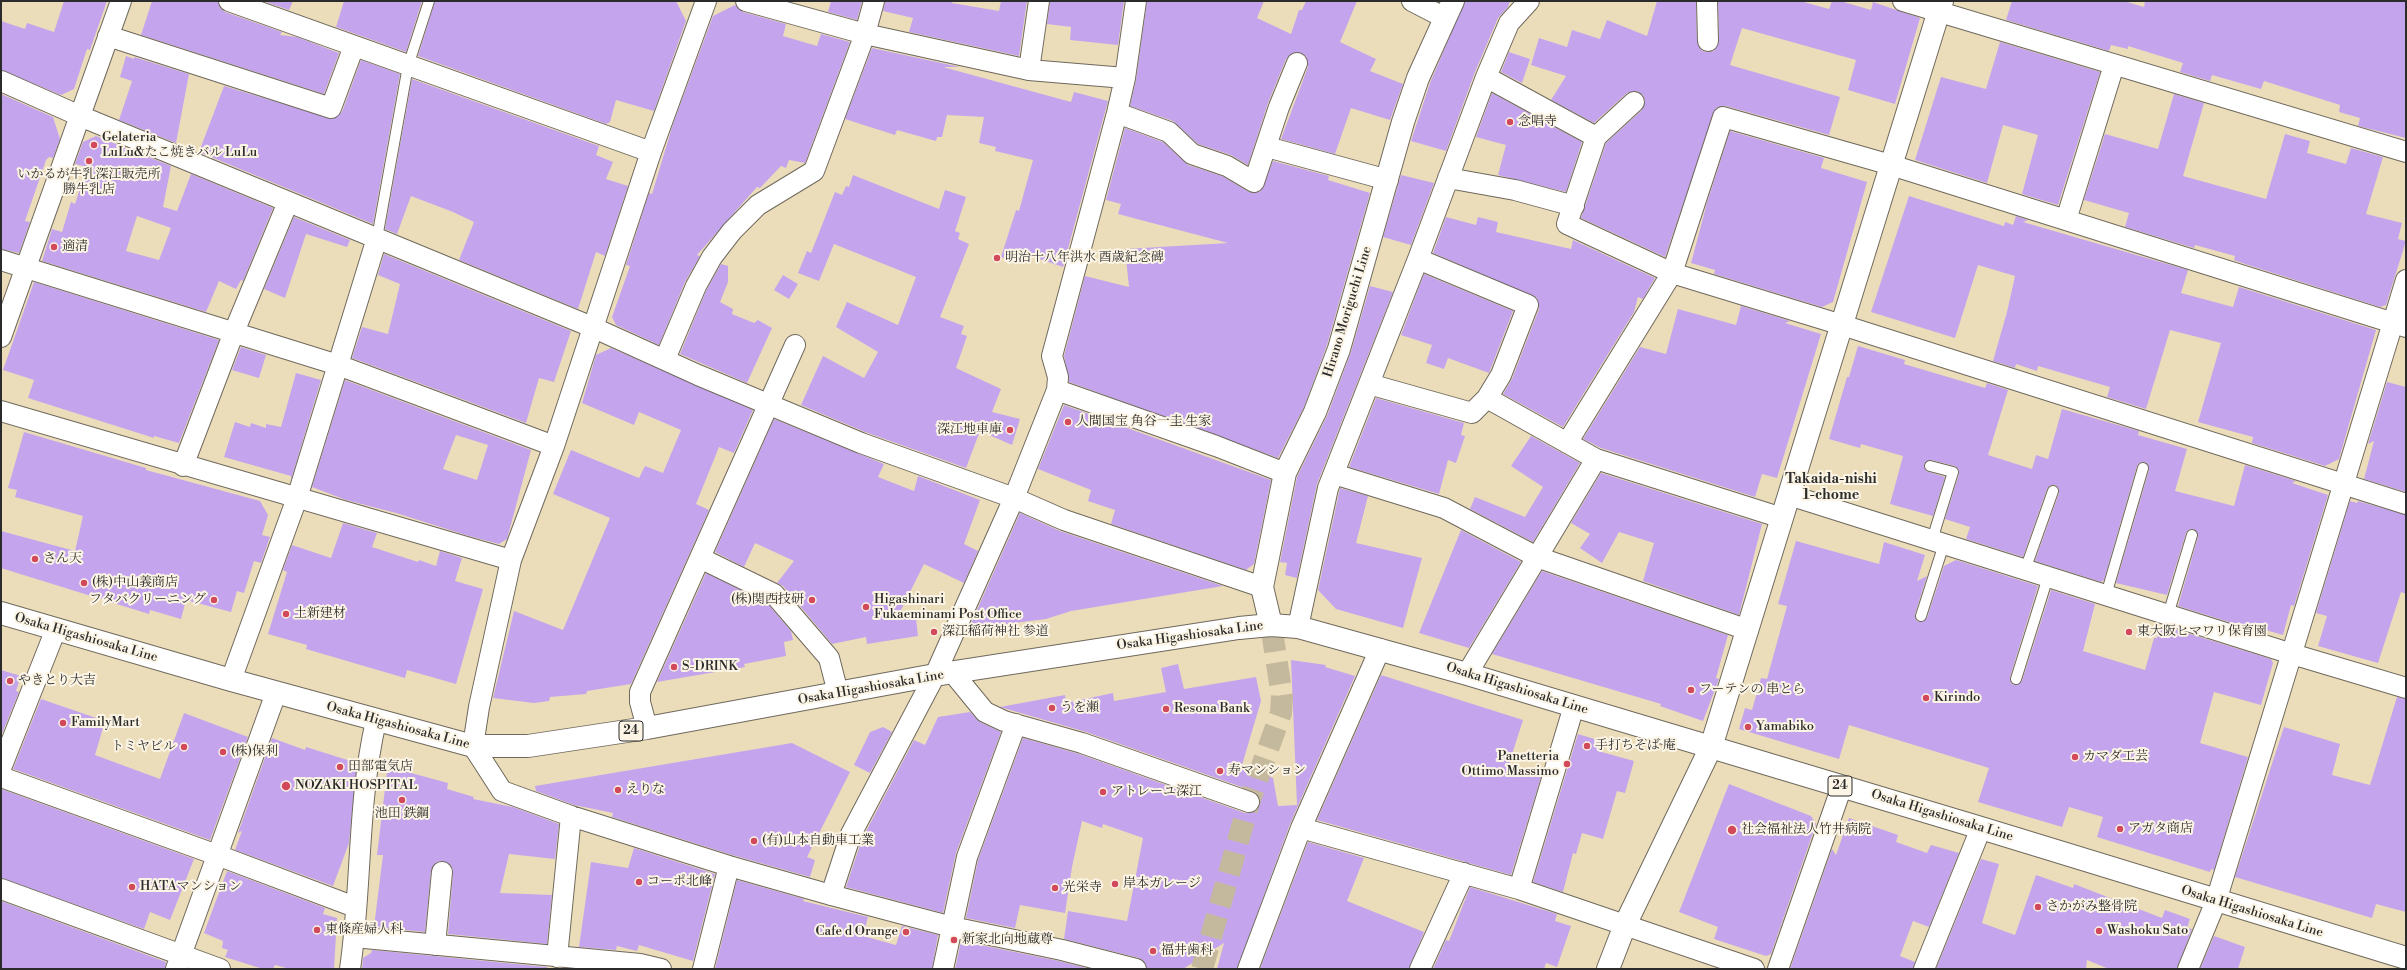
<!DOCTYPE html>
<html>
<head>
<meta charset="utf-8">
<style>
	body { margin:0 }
	#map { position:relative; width:2407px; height:970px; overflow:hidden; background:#ecddba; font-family:"Libre Bodoni",serif }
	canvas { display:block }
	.frame { position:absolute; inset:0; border:2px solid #2b2b2b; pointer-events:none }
</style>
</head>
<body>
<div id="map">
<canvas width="2407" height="970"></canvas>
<div class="frame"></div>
</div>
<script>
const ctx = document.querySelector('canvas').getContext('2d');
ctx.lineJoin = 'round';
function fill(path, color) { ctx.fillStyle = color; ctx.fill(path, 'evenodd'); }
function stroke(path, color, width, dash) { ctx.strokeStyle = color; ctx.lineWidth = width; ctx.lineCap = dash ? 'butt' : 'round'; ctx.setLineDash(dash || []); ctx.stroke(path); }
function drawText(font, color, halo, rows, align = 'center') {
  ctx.font = font + ' "Libre Bodoni","Noto Serif JP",serif'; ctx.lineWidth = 4; ctx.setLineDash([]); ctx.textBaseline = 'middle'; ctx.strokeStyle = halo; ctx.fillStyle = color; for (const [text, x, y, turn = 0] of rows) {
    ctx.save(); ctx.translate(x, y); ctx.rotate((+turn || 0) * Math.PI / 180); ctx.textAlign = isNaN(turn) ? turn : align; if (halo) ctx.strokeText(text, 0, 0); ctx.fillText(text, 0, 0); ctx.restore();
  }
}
fill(new Path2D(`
	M64,1H107L90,50L87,49L74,89L61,95L1,70V21L25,29L27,23L54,32Z
	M152,1H218L220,8L225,12L282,32L280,35L297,37L339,53L324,94L141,35Z
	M263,1H293L289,10Z
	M344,1H422L406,52L336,27Z
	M435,1H676L686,21L654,111L616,100L610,122L606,124L418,56Z
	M831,1H862L857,20L828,12Z
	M885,1H952V3L999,11L1001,1H1027L1019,56L909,32L913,18L883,11Z
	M1050,1H1124L1118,45L1070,40L1071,27L1047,24Z
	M1147,1H1264L1257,18L1291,34L1299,10H1302L1306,1H1357L1340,42L1376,59L1370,71L1403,84L1390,120L1351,108L1335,154L1281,139L1308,67L1306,56L1296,52L1286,59L1268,103L1248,165L1231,155L1198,144L1173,121L1130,106L1136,80Z
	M1465,1H1510L1508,7L1498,18L1475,72L1446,151L1411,141L1430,83Z
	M1657,1H1696L1697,42L1702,51L1708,52L1714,51L1719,41L1718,1H1800L1829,9L1832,1H1840L1871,10L1873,2L1920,18L1895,104L1848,90L1856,60L1742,28L1730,65L1840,97L1829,135L1726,106L1716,108L1665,257L1581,218L1606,143L1642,110L1645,100L1643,95L1637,91L1627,93L1594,123L1551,100L1566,76L1531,65L1539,38L1567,47L1572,30L1600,39L1607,20L1647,36Z
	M2012,1H2124L2144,7L2145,1H2406V138L2358,126L2360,118L2339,112L2340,105L2264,81L2261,89L2212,75L2210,81L2180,72L2183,63L2128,46V49L2111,45L2109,51L2006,20Z
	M735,5L743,12L786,24L783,36L817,46L821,34L850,42L805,163L789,160L786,168L781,166L760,188L757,187L697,255L700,256L685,282L659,345L616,325L612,317L630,266L626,265L649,193L652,194L673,124L713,16Z
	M2000,42L2100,72L2058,205L2022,194L2038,135L2003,125L1987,183L1915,160L1941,77L1986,89Z
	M872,48L960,67H943L1071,102L1074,92L1108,101L1063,267L1025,254L1022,263L1001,257L1016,210L1019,211L1033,160L995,151L996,147L979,143L984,117L947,115L942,137H937L936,141L897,130L895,135L845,119Z
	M1509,52L1530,59L1522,83L1501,72Z
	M126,56L134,59V57L189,74L176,143L119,120L132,81L120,77Z
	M361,60L400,74L373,224L199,152L224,86L333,119L342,112Z
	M412,79L599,146L596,155L613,162L606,179L628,186L605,256L596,252L578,309L459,260L474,222L453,212L411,196L397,234L385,229Z
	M1492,93L1582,142L1566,192L1498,175L1506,145L1476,137Z
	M1,94L53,117L60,139L53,158L49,157L46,160L25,221L30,222L19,253L1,249Z
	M2174,94L2204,103L2183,176L2266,199L2285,134L2310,141L2307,153L2346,164L2351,148L2383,157L2366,214L2402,223L2398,239L2406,241L2386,305L2380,307L2245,264L2234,260L2235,256L2195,245L2194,248L2125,227L2129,213L2084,200L2105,134L2158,149Z
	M1125,128L1163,142L1188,165L1222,176L1249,192L1255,193L1261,191L1273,161L1329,176L1328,180L1370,193L1327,345L1304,407L1278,458L1069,382L1064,356L1085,276L1129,287L1125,249L1228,243L1118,214L1121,204L1106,200Z
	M1730,131L1824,158L1821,168L1867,182L1833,302L1822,307L1714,274L1715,270L1691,263L1706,207L1705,209Z
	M96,136L171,166L163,207L177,211L191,174L273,208L243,281L241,280L236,289L219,281L206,312L42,261L52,229L62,232L71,202L75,204L87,167L75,164L83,142ZM137,216L171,228L159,260L126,251Z
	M853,175L939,209L945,190L966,197L955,231L960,233L958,239L969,244L940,317L964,326L961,334L967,336L956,368L1001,389L992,412L1020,419L1012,445L980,431L966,468L865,432L801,405L823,356L864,378L878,352L836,327L847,302L898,325L916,277L834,244L819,281L798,273L807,251L811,253L835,192L842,195L846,186L849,187Z
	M1401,175L1434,183L1411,245L1383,237Z
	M1909,196L2004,226L2005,222L2013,225L2016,216L2028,220L2023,222L2188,270L2181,293L2233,307L2239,287L2376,330L2339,459L2325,466L2252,443L2253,437L2198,422L2221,343L2170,330L2146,409L2107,397L2110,387L2038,366L2037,371L2016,364L2015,368L1993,361L2007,312L2015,276L1978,265L1955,338L1871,312Z
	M294,217L350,240L347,247L306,234L285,298L264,289Z
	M1446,217L1476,225L1478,217L1498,222L1496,232L1571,249L1573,240L1655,278L1643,299L1638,297L1634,312L1563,427L1503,394L1512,379L1539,309L1537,298L1433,253Z
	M384,254L571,331L554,382L539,378L526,423L352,358L362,327L388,334L400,284L378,275Z
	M721,264L728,266V282L720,302L733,309L732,314L754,323L758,320L772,328L747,383L680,354L706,291Z
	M1424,274L1513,311L1489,373L1448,358L1444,369L1426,363L1432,345L1401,335Z
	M783,275L798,284L789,299L774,290Z
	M34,282L219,340L179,443L154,436V438L28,398L34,380L3,370Z
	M1370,286L1393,292L1317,484L1297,578L1285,575L1287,563L1280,562L1297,477L1327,416L1351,352Z
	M1741,306L1790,321L1785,323L1821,334L1777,478L1762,474L1755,497L1601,448L1583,439L1640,347L1666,354L1678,309L1736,325Z
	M1858,346L1905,360L1904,364L1985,388L1987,383L2008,390L1988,455L2032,469L2036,455L2048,459L2062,409L2139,431L2138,435L2187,449L2175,491L2234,506L2245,465L2296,481L2292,483L2328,495L2294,606L2291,605L2283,635L2248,625L2251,629L2178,606L2198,537L2194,529H2190L2186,533L2167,595L2116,583L2149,470L2145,462H2141L2137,466L2104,580L2101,582L2035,561L2059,493L2056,485H2051L2047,489L2023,557L1966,539L1970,527L1945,519L1959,474V470L1955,466L1931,460L1924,464L1926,471L1945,477L1933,516L1890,504L1903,456L1861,444L1860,448L1829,439L1847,377H1849Z
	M241,347L266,355L259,378L232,370Z
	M611,348L753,410L734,453L719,447L696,504L709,510L631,684L587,691L586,694L550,697L549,701L534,703L493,698L514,611L563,630L610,518L553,494L571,450L639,478L645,466L663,473L681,430L639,412L634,425L582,403L596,355Z
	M296,373L321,380L291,480V476L224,457L235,422L250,427L251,423L266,428V424L281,427Z
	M345,380L531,450L507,539L499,544L469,536L396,513L346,500L312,487ZM456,435L488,445L477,480L443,469Z
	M2387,382L2406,387V492L2364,479L2374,441L2368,444Z
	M1376,398L1464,423L1461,435L1465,436L1456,463L1448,460L1439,494L1349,467Z
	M1064,405L1271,480L1254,564L1246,570L1111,524L1115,510L1088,501L1091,490L1038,469Z
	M774,419L884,464L878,477L914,491L918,476L980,500L964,544L978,551L964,583L924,564L898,616L916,618L918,636L867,644L866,637L832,644L783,586L777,583L794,561L755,543L744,567L715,552Z
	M24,432L146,468V470L260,501L268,515L262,535L270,537L261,563L254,561L244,593L237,591L231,612L186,600L181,619L150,610L149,614L1,568V531L75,551L83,516L15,497L17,490L8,488Z
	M1531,436L1580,463L1533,542L1470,509L1475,497L1525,517L1543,487L1511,466Z
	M1601,473L1762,524L1739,615L1643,581L1654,543L1619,532L1602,563L1580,548L1590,534L1571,523Z
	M1340,488L1368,496L1356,543L1422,558L1403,628L1336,609L1318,590Z
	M2350,501L2357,503L2358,501L2406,515V594L2401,592L2378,663L2318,646L2327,616L2316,613Z
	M1020,513L1060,531L1223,586L1071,611L1046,619L1006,624V622L968,630Z
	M343,523L377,533L372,547L418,562L419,560L436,566L440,551L462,558L455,581L483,589L456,684L407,670L405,678L306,649L307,645L268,634L287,572L283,570L292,545L331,558Z
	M1461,530L1521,562L1469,648L1419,633Z
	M1796,541L1879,564L1884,542L1925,555L1917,581L1927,576L1915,614L1916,620L1919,622L1927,618L1944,566L1956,560L2038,586L2010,677L2011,683L2014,685L2022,681L2051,590L2095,604L2083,651L2145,670L2154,638H2157L2161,625L2271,659L2273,663L2261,705L2214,692L2200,743L2248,757L2214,870L2211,869L2210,872L2097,837L2103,817L2069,807L2062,827L1978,802L1989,768L1849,725L1839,759L1739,729L1745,708L1752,710L1761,678L1767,679L1787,606L1778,604Z
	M1542,571L1728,635L1716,678L1719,679L1703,721L1660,706L1661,704L1492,654Z
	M706,573L767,603L791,631L793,640L784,642L786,656L744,664L745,667L657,682Z
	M1291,660L1326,665L1325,667L1355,676L1290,824L1237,969H1217L1224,943L1183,969H1147L1144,961L1139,958L1064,939L1068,911L1127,921L1143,838L1103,824L1102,828L1082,821L1072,867L1065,913L1020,905L1015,928L966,918L978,860L1023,738L1079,754L1245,813L1256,811L1260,805L1258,795L1253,791L1086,732L1000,707L1065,695L1066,703L1113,693L1114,701L1166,692L1161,668L1178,664L1184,689L1256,677L1261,701L1242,765L1273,778L1278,806L1297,805Z
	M1,670L21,676L16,691L19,692L1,736Z
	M1381,675L1523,720L1508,767L1541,777L1511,875L1317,820Z
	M2397,697L2406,699V912L2376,904L2372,918L2235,877L2284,727L2340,744L2332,775L2370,785Z
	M41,699L105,721L95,755L160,779L184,713L248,737L210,840L13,769Z
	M970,712L980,722L1001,732L956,853L943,913L846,887L862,839L914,740L925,745L938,717Z
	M883,727L892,732L870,773L854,765L870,732Z
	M1578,734L1601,741L1598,751L1634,761L1625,793L1617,791L1603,839L1582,833L1576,854L1573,853L1563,892L1533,882Z
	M272,738L305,750L306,747L357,763L349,843L333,886L235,850L242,831L238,833Z
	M792,743L850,772L807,857L815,860L810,877L732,855L612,817L613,813L574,805L536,791L535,786Z
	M389,767L448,783L447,789L474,797L473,799L513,807L559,824L555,859L509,854L500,893L552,895L547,944L448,934L453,873L452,867L443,861L437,862L431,871L425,932L374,927L383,855H377L387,772Z
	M1729,784L1811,816L1816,824L1771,954L1766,956L1714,939L1718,927L1679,912Z
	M1,789L194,859L170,920L150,912L144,929L1,878Z
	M1849,818L1898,835L1896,842L1927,853L1931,845L1959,853L1929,927L1913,921L1900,956L1915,962L1913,969H1790L1832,849L1836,855Z
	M1308,842L1364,858L1347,901L1424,932L1409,969H1260Z
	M634,848L715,874L693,961L639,945L637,951L617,946L616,950L579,947L591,862L628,868Z
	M1981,859L1999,864L1982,923L2015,935L2036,875L2073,888L2074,884L2162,918L2165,910L2190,919L2187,928L2192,929L2177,969H2109L2087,960L2086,969H1936Z
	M227,871L325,908L323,914L337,918L334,969H290L275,965L273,969H263L225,957L228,950L222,948L223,941L204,933Z
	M737,880L804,899L803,901L868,917L863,936L896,945L902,926L938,935L932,969H715Z
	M1470,887L1557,914L1555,921L1571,926L1557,967L1546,963L1544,969H1433L1446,940L1449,941Z
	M1,901L166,962L165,969H1Z
	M2214,936L2245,947L2238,969H2200Z
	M961,941L1059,961L1090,969H955Z
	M372,950L547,967V969H362L363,958L371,953Z`), '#c4a5ed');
stroke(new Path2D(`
	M1202,969L1249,802L1281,713L1282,696L1271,625`), '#c5b99d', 22, [22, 11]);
const service = new Path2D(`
	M377,238L408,66L429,1
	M1930,466L1953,472L1932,540
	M2025,570L2053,491
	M2106,595L2143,468
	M2168,615L2192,535
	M1921,616L1944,544
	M2016,679L2048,577`);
const minor = new Path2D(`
	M229,1L651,152
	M706,1L651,152L554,446L511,560L479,707L473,746L502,791L571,816L729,866L831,895L952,927L1062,950L1136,969
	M746,1L865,34L1029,70L1125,78
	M1412,1L1445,18
	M1707,1L1708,41
	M1903,1L2406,152
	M108,36L331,108L354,46
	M1029,70L1039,1
	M1486,77L1596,137
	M1,81L80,116L592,327L698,375L861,443L1014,498L1064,520L1262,587
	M1634,102L1596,137L1567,224L1672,273L1723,117L1891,165L2406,327
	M1117,113L1169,132L1192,154L1227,166L1254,182L1279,107L1297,63
	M1267,147L1388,180
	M1448,178L1515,190L1574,206
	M2066,220L2114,65
	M1418,259L1528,305L1501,375L1487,398
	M1,260L338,365L554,446
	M1,337L121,1
	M665,359L696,286L712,257L732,231L758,205L814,171L865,34L874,1
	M1369,384L1472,413L1487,398L1596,459L1782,518
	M1057,390L1216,446L1285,473
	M1,411L511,560
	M1567,443L1672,273L1842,325L2406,504
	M183,466L234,332L288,202
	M1334,474L1444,508L1537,557L1748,630
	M1789,495L2292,654L2406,688
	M700,558L774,594L829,658L838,693
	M1298,627L1328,488L1418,259L1486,77L1509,23L1529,1
	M953,673L985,712L1004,721L1082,743L1249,802
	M1467,674L1596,459
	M231,680L297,498L377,238
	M647,728L640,702V692L795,345
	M1,768L56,629
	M1,777L217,855L355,907
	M1301,828L1519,889L1754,969
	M1,889L220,969
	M1519,889L1574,706
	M831,895L851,834L935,675L1014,498L1057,390L1058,377L1052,356L1117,113L1125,78L1136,1
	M354,937L640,964L661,969
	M435,945L442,872
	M557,957L571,816
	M176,969L276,693
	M350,969C362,887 357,803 376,721
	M703,969L729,866
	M943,969L967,857L1016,724
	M1248,969L1301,828L1380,649
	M1420,969L1464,873
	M1778,969L1842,786
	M1924,969L1981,828
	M2188,969L2216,901L2406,280`);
const tertiary = new Path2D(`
	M1608,969L1625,925L1711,747L1942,1`);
const secondary = new Path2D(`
	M1271,625L1262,587L1285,473L1315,412L1339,349L1403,122L1418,78L1453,1`);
const primary = new Path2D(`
	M1,613L231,680L473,746H528L647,728L935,675L1239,628L1271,625L1298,627L1467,674L1981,828L2406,958`);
stroke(service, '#6f695d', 12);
stroke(minor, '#6f695d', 22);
stroke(tertiary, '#6f695d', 24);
stroke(secondary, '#6f695d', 24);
stroke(primary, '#6f695d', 24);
stroke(service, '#fff', 10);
stroke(minor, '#fff', 20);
stroke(tertiary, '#fff', 22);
stroke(secondary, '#fff', 22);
stroke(primary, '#fff', 22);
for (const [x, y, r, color] of [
	[1510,122,4,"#d1495b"],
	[94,145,4,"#d1495b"],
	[89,161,4,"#d1495b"],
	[54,247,4,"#d1495b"],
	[997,258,4,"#d1495b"],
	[1068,422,4,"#d1495b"],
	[1010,430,4,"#d1495b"],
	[35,559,4,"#d1495b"],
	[84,583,4,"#d1495b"],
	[214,600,4,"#d1495b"],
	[812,600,4,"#d1495b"],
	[866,607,4,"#d1495b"],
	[286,614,4,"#d1495b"],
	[934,632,4,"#d1495b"],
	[2129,632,4,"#d1495b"],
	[674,667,4,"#d1495b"],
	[10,681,4,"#d1495b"],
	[1691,690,4,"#d1495b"],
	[1926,698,4,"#d1495b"],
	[1052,708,4,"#d1495b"],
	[1166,709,4,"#d1495b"],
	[63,723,4,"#d1495b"],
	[1748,727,4,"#d1495b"],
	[1587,746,4,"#d1495b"],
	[184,747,4,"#d1495b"],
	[223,752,4,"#d1495b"],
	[2075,757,4,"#d1495b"],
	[1567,764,4,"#d1495b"],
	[340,767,4,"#d1495b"],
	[1220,771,4,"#d1495b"],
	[286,786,5,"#d1495b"],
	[618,790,4,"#d1495b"],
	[1103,792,4,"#d1495b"],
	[402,800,4,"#d1495b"],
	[2120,829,4,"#d1495b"],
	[1732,830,5,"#d1495b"],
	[754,841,4,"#d1495b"],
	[639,882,4,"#d1495b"],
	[1115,884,4,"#d1495b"],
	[132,887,4,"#d1495b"],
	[1055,888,4,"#d1495b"],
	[2038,907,4,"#d1495b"],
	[317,930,4,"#d1495b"],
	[2099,931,4,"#d1495b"],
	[906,932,4,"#d1495b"],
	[954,940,4,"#d1495b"],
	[1153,951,4,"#d1495b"]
]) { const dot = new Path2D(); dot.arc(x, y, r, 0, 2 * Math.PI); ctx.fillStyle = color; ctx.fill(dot); stroke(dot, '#fcf5e5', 1.5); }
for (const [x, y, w] of [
	[631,731,24],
	[1840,786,24]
]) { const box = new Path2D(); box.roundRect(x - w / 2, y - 10, w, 20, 3); ctx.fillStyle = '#fcf5e5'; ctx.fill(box); stroke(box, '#2b2b2b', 1); }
drawText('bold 12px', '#2b2b2b', null, [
	["24",631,731],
	["24",1840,786]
]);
drawText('13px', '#2b2b2b', '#fcf5e5', [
	["念唱寺",1518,122],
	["Gelateria",102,138],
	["LuLu&たこ焼きバル LuLu",102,153],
	["いかるが牛乳深江販売所",89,175,"center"],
	["勝牛乳店",89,190,"center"],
	["適清",62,247],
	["明治十八年洪水 酉歳紀念碑",1005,258],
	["人間国宝 角谷一圭 生家",1076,422],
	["深江地車庫",1002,430,"right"],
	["さん天",43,559],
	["(株)中山義商店",92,583],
	["フタバクリーニング",206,600,"right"],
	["(株)関西技研",804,600,"right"],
	["Higashinari",874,600],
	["Fukaeminami Post Office",874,615],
	["土新建材",294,614],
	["深江稲荷神社 参道",942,632],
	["東大阪ヒマワリ保育園",2137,632],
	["S-DRINK",682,667],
	["やきとり大吉",18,681],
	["フーテンの 串とら",1699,690],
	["Kirindo",1934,698],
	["うを瀬",1060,708],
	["Resona Bank",1174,709],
	["FamilyMart",71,723],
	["Yamabiko",1756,727],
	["手打ちそば 庵",1595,746],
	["トミヤビル",176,747,"right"],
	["(株)保利",231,752],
	["Panetteria",1559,757,"right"],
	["Ottimo Massimo",1559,772,"right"],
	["カマダ工芸",2083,757],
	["田部電気店",348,767],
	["寿マンション",1228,771],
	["NOZAKI HOSPITAL",295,786],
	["えりな",626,790],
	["アトレーユ深江",1111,792],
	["池田 鉄鋼",402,814,"center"],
	["アガタ商店",2128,829],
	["社会福祉法人竹井病院",1741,830],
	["(有)山本自動車工業",762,841],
	["コーポ北峰",647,882],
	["岸本ガレージ",1123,884],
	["HATAマンション",140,887],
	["光栄寺",1063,888],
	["さかがみ整骨院",2046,907],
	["東條産婦人科",325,930],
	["Washoku Sato",2107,931],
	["Cafe d Orange",898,932,"right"],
	["新家北向地蔵尊",962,940],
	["福井歯科",1161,951]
], 'left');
drawText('13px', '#2b2b2b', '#fcf5e5', [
	["Hirano Moriguchi Line",1348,312,-73],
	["Osaka Higashiosaka Line",1190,636,-8],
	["Osaka Higashiosaka Line",86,638,16],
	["Osaka Higashiosaka Line",871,688,-10],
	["Osaka Higashiosaka Line",1517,689,17],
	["Osaka Higashiosaka Line",398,726,15],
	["Osaka Higashiosaka Line",1942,816,17],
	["Osaka Higashiosaka Line",2252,912,17]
]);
drawText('bold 14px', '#2b2b2b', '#fcf5e5', [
	["Takaida-nishi",1831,480],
	["1-chome",1831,496]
]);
</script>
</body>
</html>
